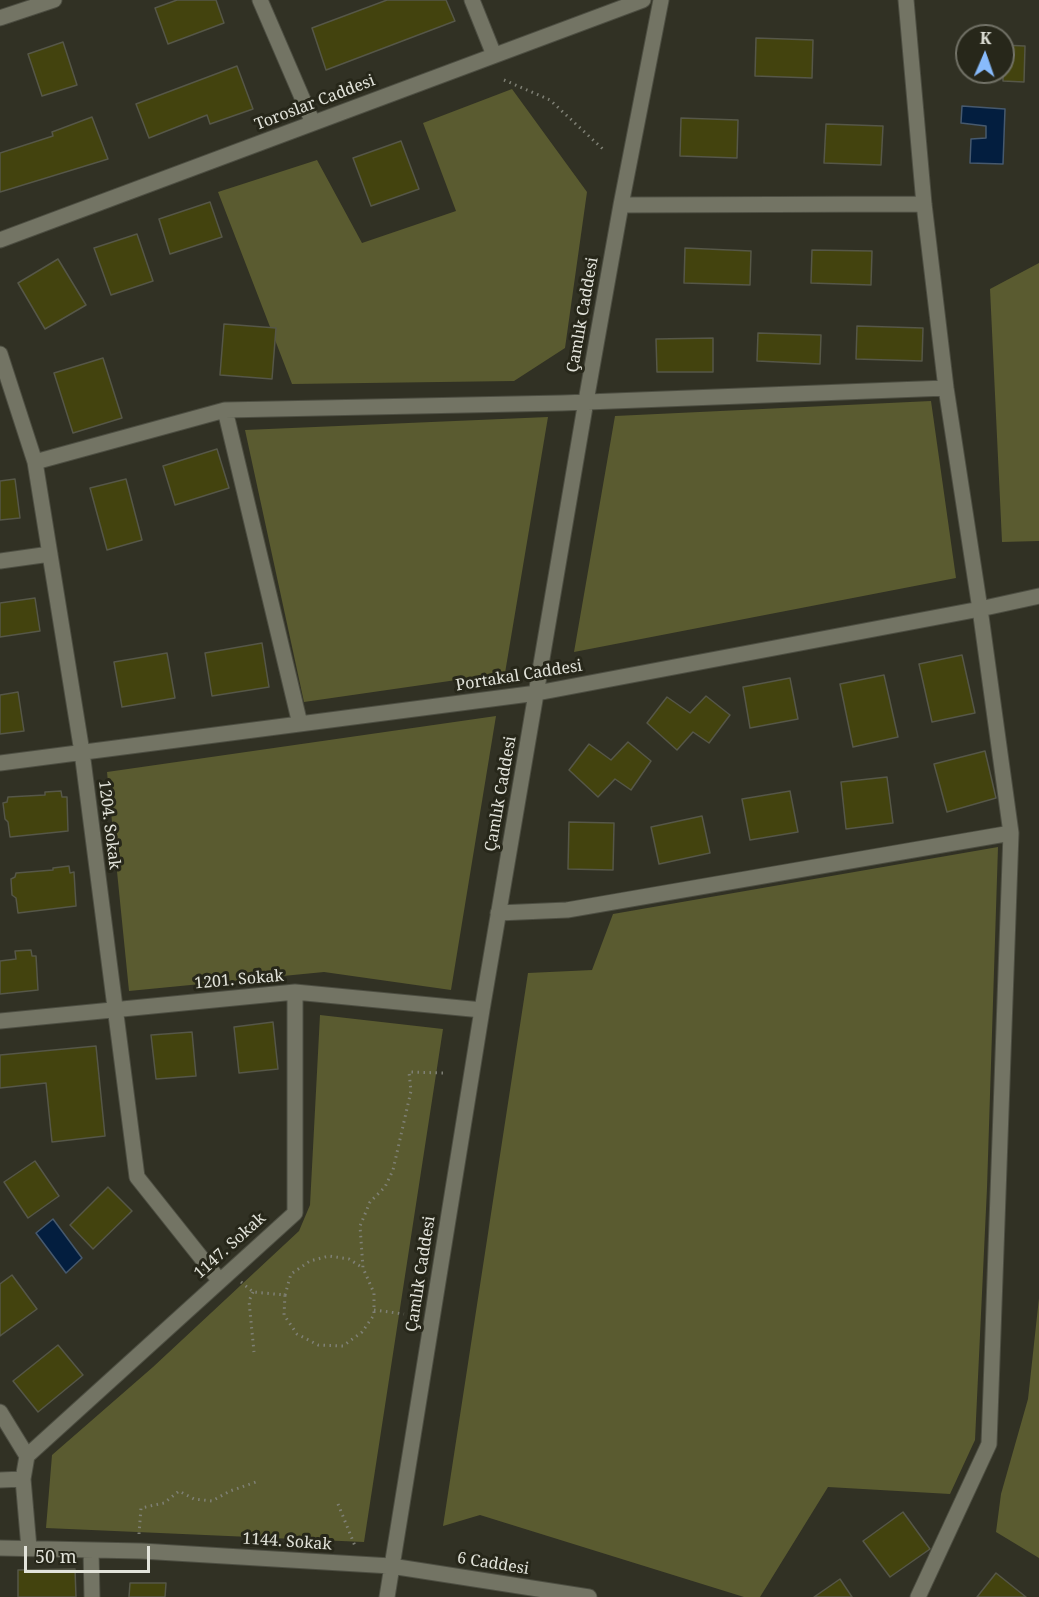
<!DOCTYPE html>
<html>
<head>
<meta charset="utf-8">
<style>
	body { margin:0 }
	#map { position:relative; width:1039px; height:1597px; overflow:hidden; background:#313124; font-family:"Noto Serif",serif }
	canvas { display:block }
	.north { position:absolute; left:955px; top:24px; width:60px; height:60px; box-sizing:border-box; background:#27271a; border:2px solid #727267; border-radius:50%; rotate:2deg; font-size:16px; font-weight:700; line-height:24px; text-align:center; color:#e2e3da }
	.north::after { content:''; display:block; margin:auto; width:21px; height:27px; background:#88bbfc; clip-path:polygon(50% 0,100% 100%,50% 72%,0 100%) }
	.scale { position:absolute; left:24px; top:1546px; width:126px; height:27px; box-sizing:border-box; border:3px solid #e2e3da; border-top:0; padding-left:8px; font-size:18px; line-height:21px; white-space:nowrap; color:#e2e3da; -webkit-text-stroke:4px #27271a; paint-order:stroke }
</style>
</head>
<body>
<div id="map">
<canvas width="1039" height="1597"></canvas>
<div class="north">K</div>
<div class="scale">50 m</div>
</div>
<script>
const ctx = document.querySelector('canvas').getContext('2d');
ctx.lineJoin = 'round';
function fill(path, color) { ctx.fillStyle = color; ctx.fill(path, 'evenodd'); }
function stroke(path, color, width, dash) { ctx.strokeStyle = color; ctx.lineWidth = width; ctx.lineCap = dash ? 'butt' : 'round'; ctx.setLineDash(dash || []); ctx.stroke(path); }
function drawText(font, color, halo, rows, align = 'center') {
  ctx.font = font + ' "Noto Serif",serif'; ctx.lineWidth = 6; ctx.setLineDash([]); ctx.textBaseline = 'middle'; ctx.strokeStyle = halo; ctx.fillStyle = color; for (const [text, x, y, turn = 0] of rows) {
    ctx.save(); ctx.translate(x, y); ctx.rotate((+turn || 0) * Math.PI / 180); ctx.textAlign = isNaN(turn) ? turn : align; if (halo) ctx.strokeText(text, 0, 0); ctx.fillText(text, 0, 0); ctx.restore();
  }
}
fill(new Path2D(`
	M512,89L587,192L565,348L514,381L292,384L218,192L317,160L362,243L456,211L423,123Z
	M1039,263V541L1002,542L990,289Z
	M931,401L956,578L574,652L615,416Z
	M548,417L505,673L304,702L245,430Z
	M496,716L451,990L324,972L129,991L107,772Z
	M998,847L987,1188L975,1440L950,1494L828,1487L760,1597H744L480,1515L443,1526L528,973L592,970L613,914Z
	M320,1015L443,1029L364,1542L46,1528L52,1455L153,1367L299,1231L310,1205Z
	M1039,1298V1558L996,1532L1001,1494L1028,1399Z`), '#5a5b30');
const water = new Path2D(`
	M962,106L1005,109L1003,164L970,163L971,139L986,138V126L961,123Z
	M53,1219L82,1258L66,1273L36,1233Z`);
fill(water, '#031e3f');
stroke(water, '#46596e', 1.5);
const building = new Path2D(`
	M177,0H216L224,23L168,44L155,8Z
	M387,0H446L455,21L326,70L312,28Z
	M756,38L813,40L812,78L755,76Z
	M63,42L77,85L42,96L28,54Z
	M1003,45L1025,46L1024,82L1003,81Z
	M237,66L253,109L210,124L207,115L149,138L136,104Z
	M92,117L108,159L0,192V153L53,136L52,132Z
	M681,118L738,120L737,158L680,156Z
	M826,124L883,126L881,165L824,163Z
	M401,141L419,189L371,206L353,158Z
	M210,202L222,237L170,254L159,219Z
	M137,234L153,281L111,295L94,248Z
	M685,248L751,251L750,285L684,283Z
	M812,250L872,251L871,285L811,283Z
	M58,259L86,305L45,329L18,283Z
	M224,324L276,328L272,379L220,375Z
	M857,326L923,328L922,361L856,359Z
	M758,333L821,335L820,364L757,361Z
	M713,338V372H657L656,339Z
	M103,358L122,418L73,433L54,373Z
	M217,449L229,488L175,505L163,466Z
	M15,479L20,518L0,520V481Z
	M126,479L142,540L107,550L90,488Z
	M35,598L40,631L0,637V603Z
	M262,643L269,687L212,696L205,653Z
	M167,653L175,698L122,707L114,662Z
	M962,655L975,713L932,722L919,664Z
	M884,675L898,737L853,747L840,684Z
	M790,678L798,719L750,728L743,687Z
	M18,692L24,731L0,734V695Z
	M706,696L730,715L709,743L693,732L677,750L647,723L667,697L690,713Z
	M628,742L651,761L631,790L615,779L598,797L569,770L589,744L611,760Z
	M985,751L996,798L947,812L934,764Z
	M887,777L893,823L846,829L841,782Z
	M61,791L62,797H67L68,831L10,837L8,822L5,819L3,803L7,802L8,797L45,795V792Z
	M790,791L798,832L750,840L742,799Z
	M702,816L710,853L659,864L651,827Z
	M569,822L614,823L613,870L568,869Z
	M69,866L70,873L74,872L76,906L18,913L16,898L12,895L11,879L15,877L16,873L53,870V868Z
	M31,950L32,956H36L38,990L0,994V961L16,959L15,951Z
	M273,1022L278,1069L239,1073L234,1027Z
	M192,1032L196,1076L156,1079L151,1035Z
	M96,1046L105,1136L52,1142L46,1083L0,1088V1055Z
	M35,1161L59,1196L28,1218L4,1182Z
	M108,1187L132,1211L93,1249L70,1225Z
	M12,1275L37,1309L0,1336V1284Z
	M58,1345L83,1375L38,1412L13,1381Z
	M903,1512L930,1549L890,1577L863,1541Z
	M75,1569L76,1597H18V1570Z
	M996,1573L1026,1597H977Z
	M840,1579L852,1597H814Z
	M130,1583H166L165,1597H129Z`);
fill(building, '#43430e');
stroke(building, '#565748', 1.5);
const minor = new Path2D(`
	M260,0L313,123
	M472,0L494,55
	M906,0L924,204L946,388L980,609L1011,833L989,1444L918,1597
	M0,18L54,0
	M621,205L924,204
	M0,240L643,0
	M0,354L35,462L82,752L137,1177L219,1280
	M225,410L300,724
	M35,462L225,410L562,403L946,388
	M0,561L50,554
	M0,763L537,693L980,609L1039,596
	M498,913L567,910L1011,833
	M0,1021L295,992L482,1010
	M0,1412L27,1456L23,1479L29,1548
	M27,1456L295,1213V992
	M0,1480L23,1479
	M0,1548L141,1551L391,1566L589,1597
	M91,1550L92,1597
	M387,1597L482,1010L586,401L621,205L661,0`);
stroke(minor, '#4d4e42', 17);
stroke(new Path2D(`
	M504,80L550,100L605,151
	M241,1282L253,1292L285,1295L284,1315L297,1334L318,1345L343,1346L362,1332L374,1315V1293L363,1268L360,1226L370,1202L385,1187L393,1170L411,1091L409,1072L444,1073
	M253,1292L249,1301L254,1352
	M285,1295L291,1274L310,1261L329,1256L349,1259L363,1268
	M374,1310L404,1314
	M338,1504L355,1546
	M139,1534L141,1508L164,1503L179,1491L194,1499L212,1501L230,1491L259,1481`), '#7f8075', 3, [1.5, 4.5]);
stroke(minor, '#737464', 15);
drawText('16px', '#e2e3da', '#27271a', [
	["Toroslar Caddesi",315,103,-21],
	["Çamlık Caddesi",583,315,-80],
	["Portakal Caddesi",519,676,-9],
	["Çamlık Caddesi",501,794,-80],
	["1204. Sokak",109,825,83],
	["1201. Sokak",239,980,-5],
	["1147. Sokak",230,1246,-42],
	["Çamlık Caddesi",421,1274,-81],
	["1144. Sokak",287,1542,4],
	["6 Caddesi",493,1564,9]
]);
</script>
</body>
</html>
